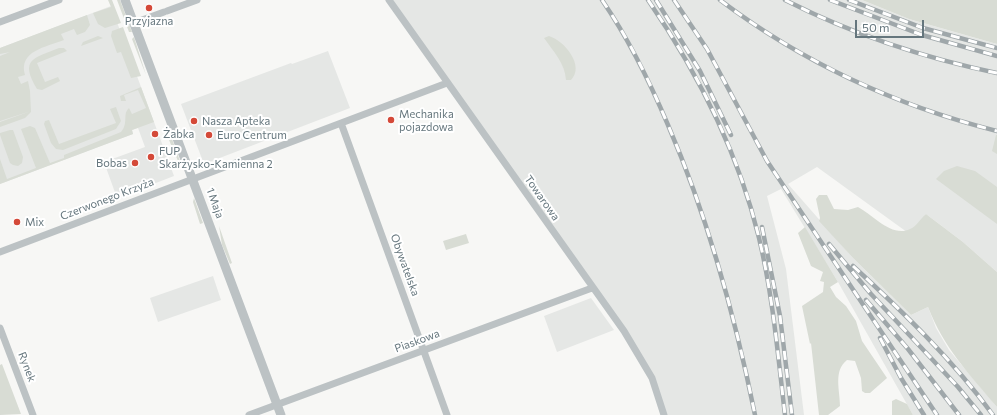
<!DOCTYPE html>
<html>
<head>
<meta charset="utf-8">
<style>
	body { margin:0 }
	#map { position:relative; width:997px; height:415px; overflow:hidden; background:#f7f7f5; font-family:Commissioner,sans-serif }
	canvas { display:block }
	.scale { position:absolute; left:855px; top:20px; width:69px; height:18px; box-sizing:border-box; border:2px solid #65767d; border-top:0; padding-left:5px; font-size:12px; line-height:14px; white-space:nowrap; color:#65767d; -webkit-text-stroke:3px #fff; paint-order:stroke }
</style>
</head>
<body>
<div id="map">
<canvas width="997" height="415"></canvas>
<div class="scale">50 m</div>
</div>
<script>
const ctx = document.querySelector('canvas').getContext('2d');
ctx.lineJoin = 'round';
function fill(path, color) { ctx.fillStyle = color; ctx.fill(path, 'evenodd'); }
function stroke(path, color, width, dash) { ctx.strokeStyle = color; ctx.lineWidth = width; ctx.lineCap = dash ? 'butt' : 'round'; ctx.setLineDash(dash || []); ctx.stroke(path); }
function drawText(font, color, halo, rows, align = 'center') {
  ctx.font = font + ' Commissioner,sans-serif'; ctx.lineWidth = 4; ctx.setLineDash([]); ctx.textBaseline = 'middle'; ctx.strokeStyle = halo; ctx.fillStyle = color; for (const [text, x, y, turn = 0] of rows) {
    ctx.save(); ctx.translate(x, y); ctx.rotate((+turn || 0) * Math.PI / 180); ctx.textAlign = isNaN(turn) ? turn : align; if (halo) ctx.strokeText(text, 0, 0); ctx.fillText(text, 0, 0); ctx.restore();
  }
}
fill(new Path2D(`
	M390,0H862L909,19L997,44V272L963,242L926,214L911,235L817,167L788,184L853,258L911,315L928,307L936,328L949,350L997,407V415H913L838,282L781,189L767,196L786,269L804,415H665L653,377Z
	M111,6L174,176L117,198L104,162L145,147L138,128L132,130L133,134L0,184V48Z
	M328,51L350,108L204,164L181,104L291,63L292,64Z
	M213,276L221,300L158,322L150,298Z
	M591,298L614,330L557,352L544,316Z`), '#e5e7e5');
fill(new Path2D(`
	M108,0H112L121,23L105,28L98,24L93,13L111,7Z
	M117,0H120L132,32H129Z
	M862,0H997V44L909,19Z
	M87,15L90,25L85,32L77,35L74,29L61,34L64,40C46,47 18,51 25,75L18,77L21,84L28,81L30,91L31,112L25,118L0,127V122L31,111L0,121V56L10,52L0,54V48Z
	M123,27L141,76L131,78L121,52L117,53L111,36L112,31Z
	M98,36L103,38L81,46L83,42Z
	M549,36C565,41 585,66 571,80H566C565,63 553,51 544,38Z
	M134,37L146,75L132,39Z
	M59,48H64L67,51L37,63L45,82L58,77L60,81L42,90L37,89C19,59 34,58 59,48Z
	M141,87L154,122L132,130L133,134L0,184V159L7,179L36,168L21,129L30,126L35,128L50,163L64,158V155L121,132C129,123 122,114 129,108L132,114L146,108L138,90L124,95L126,101H121L120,96Z
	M116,107L121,121L116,129L63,150L56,149L51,143L44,124L45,121L49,120L59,144L116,123L110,109Z
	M10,130H13L23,157L22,163L18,166L13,165L10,163L0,135V133Z
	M996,135H997V154L992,151Z
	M172,139L180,161H178L169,140Z
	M957,166L975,171L997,187V224L936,179L944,171Z
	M819,195H827L834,209L848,210L858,207C873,215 892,238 910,229C916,227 921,218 926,214L963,242L997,272V407C969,374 944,348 928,307L911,315L853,258L819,221L820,218L816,199Z
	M194,198L203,223L200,224L193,202Z
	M219,226L232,263L230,264L222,245Z
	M805,227L838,282L830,287L836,297L846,306L856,321L862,341L887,378L870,393H865L862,391L861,378L855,361L847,360C833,371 840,390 840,406L828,415H819L811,343L810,344L802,306L823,292L824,282L820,281L823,272L811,266L798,233Z
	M466,234L469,243L446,250L443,241Z
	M2,364L21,414L0,415V365Z
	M896,399L907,404L913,415H892V401Z`), '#d8dcd4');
stroke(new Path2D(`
	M389,0L624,331L652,378L664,415
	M167,11L197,0
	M0,22L59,0
	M134,23L164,12
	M341,123L447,415
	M0,252L447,83
	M0,328L33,415
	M249,415L592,288`), '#bcc2c4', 7);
stroke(new Path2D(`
	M125,0L281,415`), '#bcc2c4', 9);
const rail = new Path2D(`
	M602,0C630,41 649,80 668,125C708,218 735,316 755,415
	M648,0C698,73 738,151 759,238C773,296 778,356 785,415
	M656,0L700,71L731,135
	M674,0L707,49L767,161L937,415
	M720,0C802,62 897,106 997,131
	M785,0C852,34 924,58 997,73
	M830,0L922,35L997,56
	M849,0L923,28L997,48
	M762,227L780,316L792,415
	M829,244L871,294L958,387L981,415
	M853,266C903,312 953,360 993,415
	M866,300L908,349L959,415
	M880,338L901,378L924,415`);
stroke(rail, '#9fa7aa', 4.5);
stroke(rail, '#fff', 3, [9]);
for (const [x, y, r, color] of [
	[149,8,4,"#d44938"],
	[391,120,4,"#d44938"],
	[194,121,4,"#d44938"],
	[155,134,4,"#d44938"],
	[209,135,4,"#d44938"],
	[151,157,4,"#d44938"],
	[135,163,4,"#d44938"],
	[17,222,4,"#d44938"]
]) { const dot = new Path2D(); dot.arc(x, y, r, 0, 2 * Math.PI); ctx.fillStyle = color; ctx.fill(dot); stroke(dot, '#fff', 1.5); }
drawText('11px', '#65767d', '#fff', [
	["Przyjazna",149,21,"center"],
	["Mechanika",399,114],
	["pojazdowa",399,127],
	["Nasza Apteka",202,121],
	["Żabka",163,134],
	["Euro Centrum",217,135],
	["FUP",159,151],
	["Skarżysko-Kamienna 2",159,164],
	["Bobas",127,163,"right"],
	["Mix",25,222]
], 'left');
drawText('11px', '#65767d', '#fff', [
	["Towarowa",542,198,55],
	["Czerwonego Krzyża",107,199,-21],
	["1 Maja",215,203,70],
	["Obywatelska",405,265,70],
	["Piaskowa",417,341,-20],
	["Rynek",27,367,69]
]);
</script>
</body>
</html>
